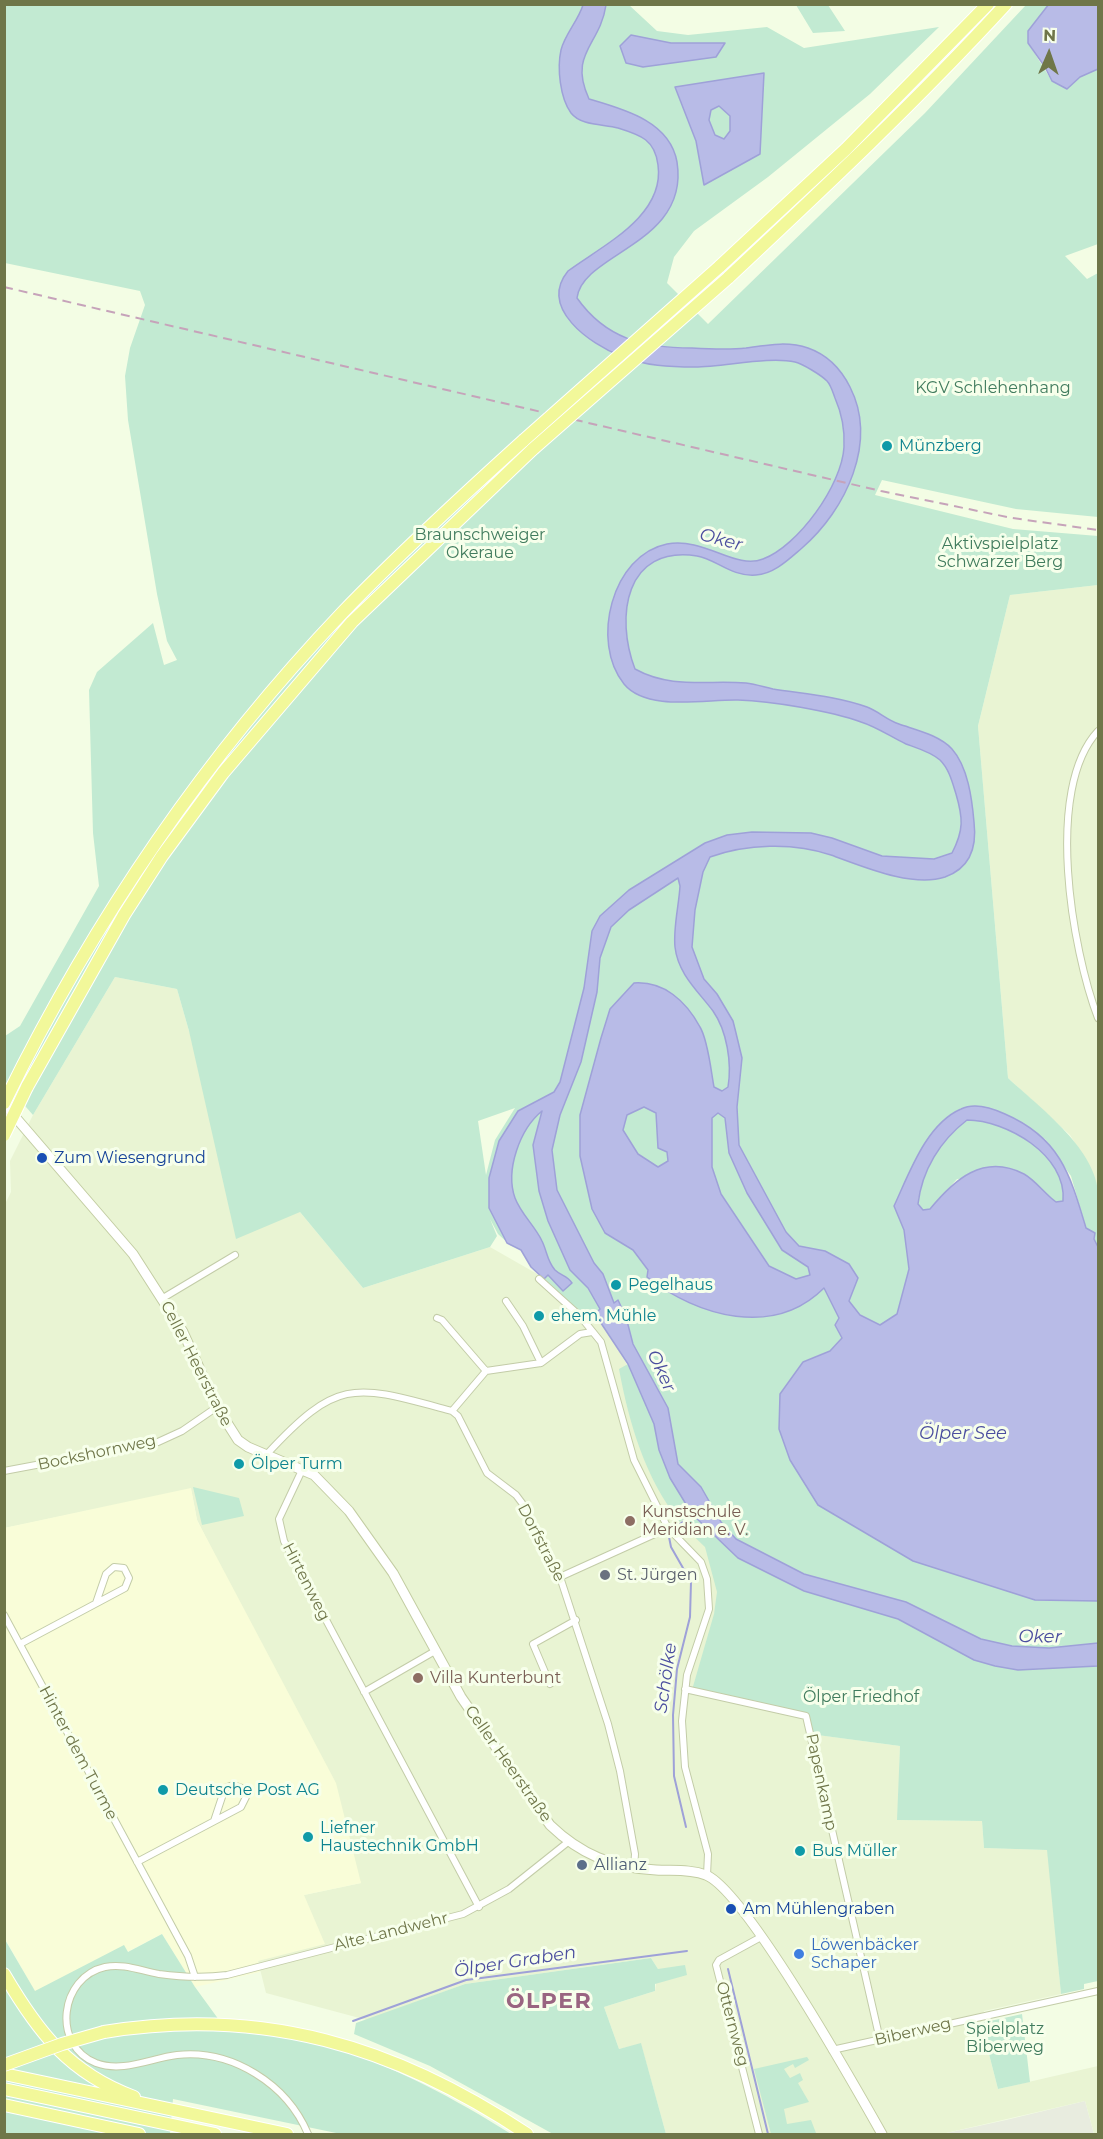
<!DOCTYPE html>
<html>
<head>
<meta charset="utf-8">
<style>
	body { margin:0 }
	#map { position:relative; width:1103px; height:2139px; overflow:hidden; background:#f3fde4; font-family:Montserrat,sans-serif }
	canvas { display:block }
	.frame { position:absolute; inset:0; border:6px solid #6f7649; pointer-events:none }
	.north { position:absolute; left:1019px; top:24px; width:60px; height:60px; -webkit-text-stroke:4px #f7ffeb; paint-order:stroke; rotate:2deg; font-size:16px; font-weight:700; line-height:24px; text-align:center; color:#6f7649 }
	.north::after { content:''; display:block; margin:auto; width:21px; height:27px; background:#6f7649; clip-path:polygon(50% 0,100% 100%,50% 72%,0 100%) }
</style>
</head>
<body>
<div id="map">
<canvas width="1103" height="2139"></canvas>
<div class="frame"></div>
<div class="north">N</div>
</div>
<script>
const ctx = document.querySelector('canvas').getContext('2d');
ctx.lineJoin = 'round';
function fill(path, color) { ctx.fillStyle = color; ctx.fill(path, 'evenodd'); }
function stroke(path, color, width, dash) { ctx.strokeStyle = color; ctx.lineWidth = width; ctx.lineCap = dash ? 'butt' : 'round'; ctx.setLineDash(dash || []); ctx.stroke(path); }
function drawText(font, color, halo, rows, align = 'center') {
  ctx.font = font + ' Montserrat,sans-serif'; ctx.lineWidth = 6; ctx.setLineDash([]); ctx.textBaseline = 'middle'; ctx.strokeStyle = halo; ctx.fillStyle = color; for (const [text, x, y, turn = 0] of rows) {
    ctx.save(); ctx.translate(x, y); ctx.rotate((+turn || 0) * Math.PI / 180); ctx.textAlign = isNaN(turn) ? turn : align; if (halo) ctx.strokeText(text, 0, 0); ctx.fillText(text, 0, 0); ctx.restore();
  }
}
fill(new Path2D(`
	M1098,585V1189L1087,1162L1070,1135L1008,1078L978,726L1010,595Z
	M115,977L177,989L189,1031L300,1212L363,1288L490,1247L539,1275L581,1314L587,1312L600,1318L738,1558L714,1614L807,1716L811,1734L900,1746L898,1820L982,1821L984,1848L1048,1850L1061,1994L984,2011L981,2023L998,2089L1098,2066V2134H1094L1085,2101L942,2134H666L641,2044L619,2049L604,2007L655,1991L658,1969L651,1958L465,1984L367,2020L266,1993L258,1961L304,1895L361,1883L231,1588L197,1520L191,1489L5,1528L4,1206L11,1192L10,1161L33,1115Z`), '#e9f4d3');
fill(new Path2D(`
	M191,1488L197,1520L336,1783L361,1883L304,1895L325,1944L258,1961L260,1972L195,1987L162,1934L127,1952L124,1946L35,1992L5,1938L4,1528Z`), '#f9fdd8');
fill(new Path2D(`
	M1085,2101L1094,2134H942L1006,2120Z`), '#e8ecdf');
fill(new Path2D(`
	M5,5H629L657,31L688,35L767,27L804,48L939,27L870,94L768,177L694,231L674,257L667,283L708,324L925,113L1026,5H1049L1028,31V43L1052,81L1067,89L1080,77L1098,69V244L1065,256L1087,279L1098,273V517L1016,509L882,480L875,495L1013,529L1098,536V585L1010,595L978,726L1008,1078C1038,1106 1094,1147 1098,1191C1100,1209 1098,1229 1098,1247L1094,1239L1095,1233L1086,1228L1071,1176L1045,1139L961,1108L895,1206L904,1230L909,1268L897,1315L880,1325H835L842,1338L830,1351L802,1362L818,1505L913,1561L1035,1600L1098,1601V1981L1084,1984V1989L1061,1994L1047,1850L984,1848L982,1821L897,1820L900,1746L810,1734L806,1716L692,1690L714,1614L717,1592L705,1547L681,1524L692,1513L680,1522C645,1478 629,1423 619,1369L628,1364C615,1349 605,1308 582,1314L531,1267L521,1250L510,1245L498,1234L490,1219L497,1236L490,1247L363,1288L300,1212L236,1239L189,1031L177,989L115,977L33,1115L5,1083V1036L20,1026L99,886L93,833L89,690L97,672L153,623L164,665L177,660L167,641L157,594L128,420L125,376L130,348L145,305L140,291L5,263ZM515,1108L495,1140L486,1175L478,1121Z
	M796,5H828L845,31L813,33Z
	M967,1120C1007,1120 1067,1154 1063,1201L1056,1202L1024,1174L957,1179L930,1209L923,1210L918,1204C922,1170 940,1141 967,1120Z
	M193,1487L239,1498L244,1516L202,1525Z
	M162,1934L195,1987L227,2031C262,2034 297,2037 331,2047C395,2066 455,2099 511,2134H341L173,2099L170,2134H5L4,1938L35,1991L124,1945L128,1952Z
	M651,1958L658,1969L685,1965L687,1975L655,1984V1991L604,2007L619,2049L641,2043L666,2134H553L430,2066L354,2034L356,2023L465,1984Z
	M1022,2014L1030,2082L998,2089L981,2023Z
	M807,2057L809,2060L795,2068L793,2064L784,2069L790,2078L800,2073L803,2080L798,2083L809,2102L784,2109L787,2124L811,2120L816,2133L771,2134L754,2069Z`), '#c2ead2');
const water = new Path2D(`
	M1049,4L1098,5V69L1080,77L1067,89L1052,81L1045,67L1028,43V31Z
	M583,5H606C600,46 568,53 589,99C623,109 670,121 677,162C690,244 582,253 577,298C606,339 644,348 692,348C710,349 728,350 746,348C767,345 788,341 808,348C828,355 841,369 850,387C878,442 846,510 802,548C789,559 774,574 756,575C731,577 716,559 697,556C625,545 615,617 635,669C671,689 707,680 746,683C755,684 764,687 773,689C805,694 836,696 867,707C878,711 887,720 899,724C916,730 939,735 952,749C968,767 972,799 974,822C977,847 970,868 945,877C912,888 862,866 831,855C793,842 746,844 710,857L703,872L695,910L692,947L704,979L717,994L733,1021L736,1033L742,1058L737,1107L739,1145L786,1232L799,1246L825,1251L849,1264L858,1278L849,1301L860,1315L880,1325L897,1314L909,1269L904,1230L894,1206C909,1174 926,1124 961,1109C975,1102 992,1108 1005,1114C1060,1138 1070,1174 1086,1228L1095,1233L1094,1239L1098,1247V1601L1035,1600L913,1561L818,1505L790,1460L779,1429L780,1394L803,1362L830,1351L842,1338L835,1325L839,1318L824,1288C774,1338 698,1317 647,1277L648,1270L633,1250L605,1233L592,1209L580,1156V1115L601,1038L610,1009L634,983C664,981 686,1001 700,1027C708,1040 711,1071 714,1087L722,1091L728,1087C732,1063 727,1031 713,1011C698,991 678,974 675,947C673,928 679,905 680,886L678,878L629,910L611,927L600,958L597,992L581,1062L560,1115L552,1150L557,1190L594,1263L603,1274L614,1303L618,1300L626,1317L633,1344L668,1408L678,1464L701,1487L721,1522L736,1539L804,1574L906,1602L981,1639L1012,1646L1049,1648L1098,1643V1666L1018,1670L995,1666L974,1660L898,1619L804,1591L738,1558L692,1514L670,1478L659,1450L654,1424L628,1364L595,1314L600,1309L588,1288L570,1270L548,1221L539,1191L533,1145L542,1111C520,1129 505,1170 515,1198C521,1214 535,1226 542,1241C547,1251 547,1261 555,1270C561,1276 567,1275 572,1283L563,1291L548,1275L544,1279L531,1267L521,1250L507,1243L489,1208V1178L499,1141L518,1111L554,1092L560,1082L584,988L592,931L600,916L629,890L705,843L727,835L752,832L811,833L832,838L882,856L934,859L952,853C964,830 963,818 956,794C952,781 949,769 940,760C931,752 917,748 906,744C891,737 877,727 861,722C831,711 771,701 738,700C706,699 647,712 624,684C590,642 612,555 667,544C705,537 735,570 763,559C798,546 842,485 844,447C845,429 842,414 835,398C833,393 831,385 827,381C821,375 803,364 795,362C769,356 724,367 695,367C671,367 644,366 621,356C590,344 538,308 568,271C603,245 665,216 658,165C655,140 641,135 618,128C604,124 581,126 571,113C560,98 557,68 561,50C565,34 578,21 583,5ZM644,1107L656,1113L658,1148L667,1152L668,1161L658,1167L638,1154L623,1130L627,1115ZM718,1113L725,1118L729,1153L747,1193L782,1250L808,1267L810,1275L796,1279L769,1266L721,1194L712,1167V1118ZM967,1120C1006,1120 1067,1155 1063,1201L1056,1202C1045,1194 1035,1180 1024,1174C983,1153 954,1180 930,1209L923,1210L918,1204C922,1170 940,1141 967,1120Z
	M631,35L671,43H725L716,57L643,67L626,63L620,46Z
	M764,73L760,154L704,185L696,141L675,87ZM719,106L730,116V131L724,139L715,135L709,120L711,110Z`);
fill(water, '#b8bbe7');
stroke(water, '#9ea1d8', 1.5);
stroke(new Path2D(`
	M680,1524L694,1513
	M669,1537L671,1547L691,1582L690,1617L677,1669L673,1715L674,1776L686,1827
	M728,1969L768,2134
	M353,2021L466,1980L687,1951`), '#9ea1d8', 2);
const street = new Path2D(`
	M1098,731C1044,789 1072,950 1098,1018
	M539,1279L580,1316L601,1342L634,1460L668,1528L701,1562L707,1579L709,1609L687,1675L682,1721L685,1767L708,1854L707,1875
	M163,1298L235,1255
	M506,1301L523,1326L541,1363
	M437,1318L442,1320L486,1371
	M452,1411L486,1371L541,1363L580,1334L592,1332
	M267,1454C339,1376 355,1385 452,1411L458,1416L487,1473L516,1495L522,1503L560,1577L608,1724L620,1771L635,1854L634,1868
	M303,1468L279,1519L284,1541L479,1907
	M4,1471L158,1442L182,1431L217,1407
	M560,1577L668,1528
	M4,1615L188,1956L195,1977
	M20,1644L125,1588L129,1578L124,1568L114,1567L106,1574L96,1603
	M550,1684L533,1644L576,1620
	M685,1689L806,1716L880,2040
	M364,1692L435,1651
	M137,1862L241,1807L246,1797L242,1788L233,1785L225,1788L214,1821
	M832,2050L1098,1991
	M308,2134C287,2084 232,2049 177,2055C151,2058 123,2073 96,2063C51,2045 60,1977 105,1967C124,1963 141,1971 159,1974C181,1977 205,1978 227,1975L463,1914L509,1889L568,1842
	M759,2134L716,1965L719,1960L761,1937`);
const secondary = new Path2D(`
	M4,1104L133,1254L183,1332L217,1407L238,1440L248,1447L314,1475L349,1511L393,1573L461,1697L550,1825C580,1854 613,1868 656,1870C673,1871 690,1869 706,1875C745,1891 856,2088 882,2134`);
const highway = new Path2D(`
	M719,267L846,149L988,4
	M728,278C823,189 918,100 1006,4
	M27,1087L124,915L162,856L223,773L352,622L533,449
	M4,1103C92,923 205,757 343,612C401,552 462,496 524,440
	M4,1974C38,2032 69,2073 134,2097
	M104,2032C262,2006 395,2046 527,2134
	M4,2074L287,2134
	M4,2089L215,2134
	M4,2105L139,2134`);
stroke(street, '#c3cca8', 8);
stroke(secondary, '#c3cda3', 11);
stroke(highway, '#fff', 14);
stroke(street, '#fff', 6);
stroke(secondary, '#fff', 9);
stroke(highway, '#f2f89a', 12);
stroke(new Path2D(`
	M4,287L881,491L1012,518L1098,530`), '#c6a3ba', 2, [9, 6]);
const highwayBridge = new Path2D(`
	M524,440L719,267
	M533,449L728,278
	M4,1135L27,1087
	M4,2065L62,2044L104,2032`);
stroke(highwayBridge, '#fff', 14, []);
stroke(highwayBridge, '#f2f89a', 12);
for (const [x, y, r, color] of [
	[887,446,6,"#0f9aa8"],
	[42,1158,6,"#1a4fb4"],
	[616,1285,6,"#0f9aa8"],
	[539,1316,6,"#0f9aa8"],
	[239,1464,6,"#0f9aa8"],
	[630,1521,6,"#8d6e63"],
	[605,1575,6,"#6b7280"],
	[418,1678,6,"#8d6e63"],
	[163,1790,6,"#0f9aa8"],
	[308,1837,6,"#0f9aa8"],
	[800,1851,6,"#0f9aa8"],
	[582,1865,6,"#5c6f8a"],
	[731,1909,6,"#1a4fb4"],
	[799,1954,6,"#3f7fe0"]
]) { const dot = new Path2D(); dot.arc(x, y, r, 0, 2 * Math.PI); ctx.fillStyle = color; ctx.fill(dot); stroke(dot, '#f7ffeb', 2); }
drawText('16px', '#417c5e', '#f7ffeb', [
	["KGV Schlehenhang",993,388],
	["Braunschweiger",480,535],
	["Okeraue",480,553],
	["Aktivspielplatz",1000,544],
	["Schwarzer Berg",1000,562],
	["Ölper Friedhof",861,1697],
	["Spielplatz",1005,2029],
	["Biberweg",1005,2047]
]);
drawText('16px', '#0d838f', '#f7ffeb', [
	["Münzberg",899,446],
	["Pegelhaus",628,1285],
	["ehem. Mühle",551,1316],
	["Ölper Turm",251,1464],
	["Deutsche Post AG",175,1790],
	["Liefner",320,1828],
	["Haustechnik GmbH",320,1846],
	["Bus Müller",812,1851]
], 'left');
drawText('16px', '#164399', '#f7ffeb', [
	["Zum Wiesengrund",54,1158],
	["Am Mühlengraben",743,1909]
], 'left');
drawText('16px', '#6f7649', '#f7ffeb', [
	["Celler Heerstraße",196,1364,63],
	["Bockshornweg",97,1453,-12],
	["Dorfstraße",541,1543,63],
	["Hirtenweg",306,1582,63],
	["Hinter dem Turme",78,1753,62],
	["Celler Heerstraße",508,1764,55],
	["Papenkamp",821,1782,78],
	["Alte Landwehr",391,1932,-14],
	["Otternweg",732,2024,75],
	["Biberweg",913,2032,-13]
]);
drawText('16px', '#785e54', '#f7ffeb', [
	["Kunstschule",642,1512],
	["Meridian e. V.",642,1530],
	["Villa Kunterbunt",430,1678]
], 'left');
drawText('16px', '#5b616d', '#f7ffeb', [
	["St. Jürgen",617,1575]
], 'left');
drawText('16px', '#4e5e75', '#f7ffeb', [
	["Allianz",594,1865]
], 'left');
drawText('16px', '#366cbe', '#f7ffeb', [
	["Löwenbäcker",811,1945],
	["Schaper",811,1963]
], 'left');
drawText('italic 18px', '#4b4e9f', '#f7ffeb', [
	["Oker",721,540,15],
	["Oker",661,1371,65],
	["Ölper See",963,1434],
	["Oker",1040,1637,1],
	["Schölke",666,1678,-82],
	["Ölper Graben",515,1962,-9]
]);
ctx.letterSpacing = '1.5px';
drawText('bold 22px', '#996581', '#f7ffeb', [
	["ÖLPER",549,2002]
]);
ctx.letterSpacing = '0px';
</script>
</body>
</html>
